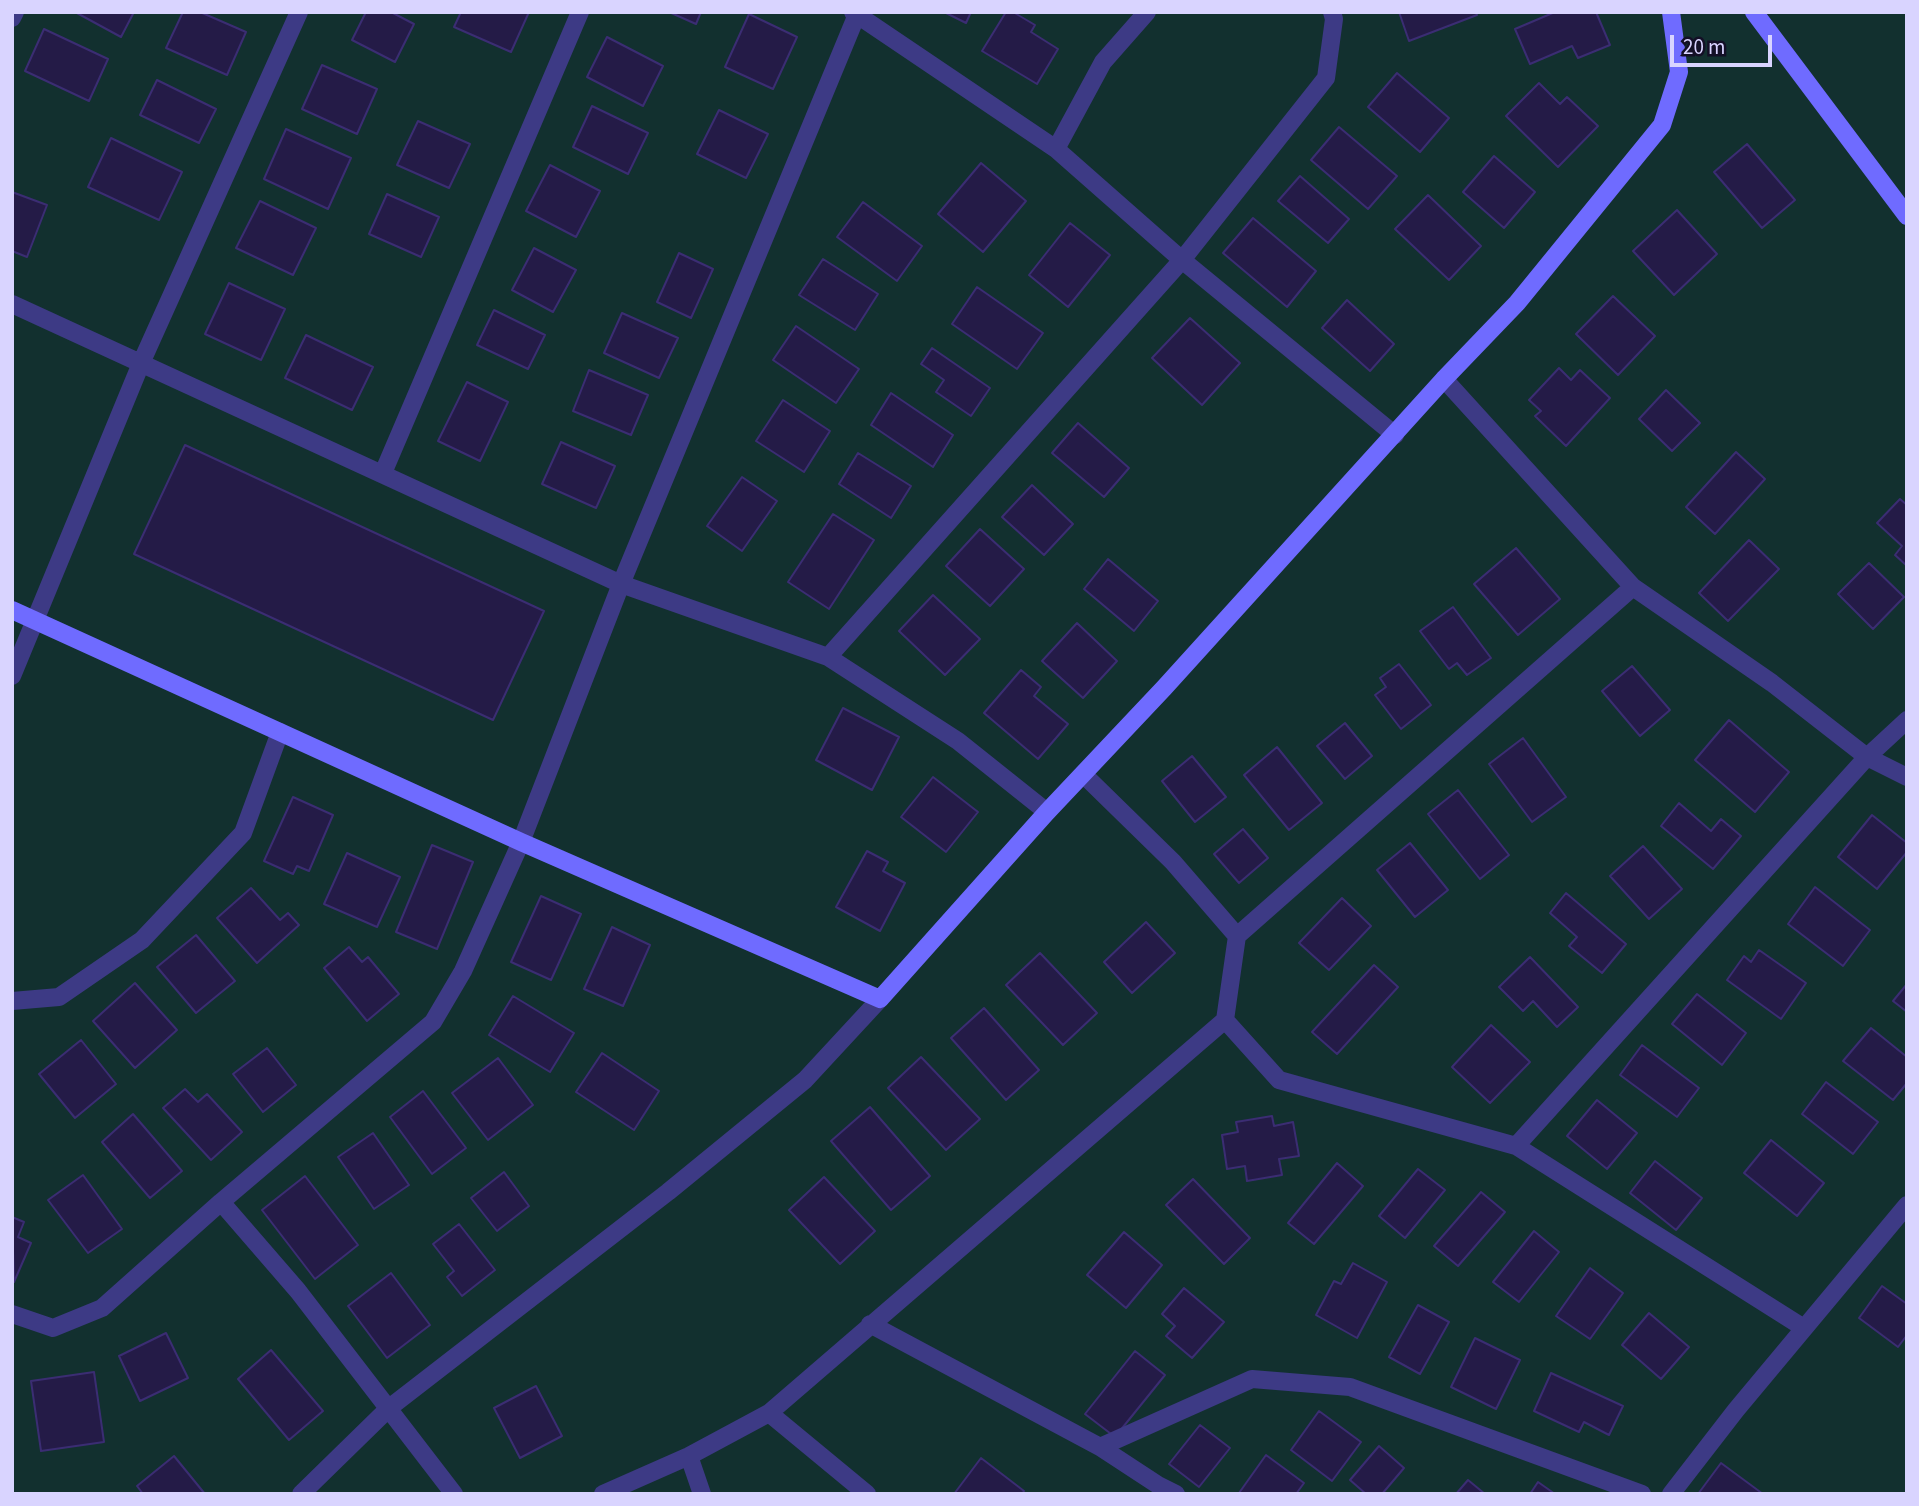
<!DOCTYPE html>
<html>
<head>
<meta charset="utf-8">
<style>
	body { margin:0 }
	#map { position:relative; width:1919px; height:1506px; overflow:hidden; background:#130f26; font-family:"Source Sans 3",sans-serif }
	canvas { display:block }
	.frame { position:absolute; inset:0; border:14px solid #d9d4ff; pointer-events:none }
	.scale { position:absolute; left:1670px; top:35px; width:102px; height:32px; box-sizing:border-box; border:4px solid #d9d4ff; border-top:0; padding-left:9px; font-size:21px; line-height:24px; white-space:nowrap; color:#d9d4ff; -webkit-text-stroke:5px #130f26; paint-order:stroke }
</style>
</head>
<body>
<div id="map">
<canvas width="1919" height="1506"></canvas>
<div class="frame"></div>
<div class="scale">20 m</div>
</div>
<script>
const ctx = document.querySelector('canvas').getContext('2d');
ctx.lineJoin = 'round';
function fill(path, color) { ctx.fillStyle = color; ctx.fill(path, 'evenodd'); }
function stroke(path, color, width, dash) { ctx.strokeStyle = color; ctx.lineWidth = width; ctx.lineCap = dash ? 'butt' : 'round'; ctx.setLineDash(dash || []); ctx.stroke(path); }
fill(new Path2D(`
	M12,12H1907V1494H12Z`), '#12302f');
const building = new Path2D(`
	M75,12H134L121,37Z
	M183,12H200L246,32L227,75L166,48Z
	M366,12H391L414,24L395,62L352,40Z
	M461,12H529L511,52L454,27Z
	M669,12H701L696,24Z
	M944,12H971L966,23Z
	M1006,12H1013L1035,25L1031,32L1058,49L1037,84L982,51Z
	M1399,12H1476L1477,15L1409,41Z
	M1555,12H1596L1610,45L1578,58L1572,46L1530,64L1515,29Z
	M749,14L797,37L773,89L725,67Z
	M44,29L108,59L89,101L25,71Z
	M607,37L663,66L643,106L587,77Z
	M322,65L377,89L357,134L302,109Z
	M1397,73L1449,118L1420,152L1368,107Z
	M157,80L216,109L199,143L140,115Z
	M1539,83L1560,104L1567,97L1598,126L1558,167L1506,116Z
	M592,106L648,133L628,174L573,147Z
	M719,110L768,134L746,178L697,154Z
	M418,121L470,144L449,188L397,165Z
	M1339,127L1397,176L1368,209L1311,160Z
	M286,129L351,158L328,209L264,179Z
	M111,138L182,172L159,220L88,187Z
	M1747,144L1795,200L1762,228L1714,172Z
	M1494,156L1535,192L1504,228L1463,192Z
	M981,163L1026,201L983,252L938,214Z
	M550,165L600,191L576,237L526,211Z
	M1300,176L1349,219L1328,243L1278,201Z
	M12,192L47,205L27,257L12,251Z
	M387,194L439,217L421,257L369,234Z
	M1428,195L1481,246L1449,280L1395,229Z
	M260,201L316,228L293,275L236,248Z
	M863,202L922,246L897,281L837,237Z
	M1677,210L1717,254L1674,295L1633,251Z
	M1253,218L1316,271L1287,307L1223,253Z
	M1070,223L1110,255L1068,307L1029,275Z
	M534,248L576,270L553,312L512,290Z
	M679,253L713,269L691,318L657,302Z
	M823,259L878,294L855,330L799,295Z
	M229,283L285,309L261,360L205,334Z
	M977,287L1043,333L1017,369L952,324Z
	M1613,296L1655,336L1618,375L1576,334Z
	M1347,300L1394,344L1370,371L1322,328Z
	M494,310L545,335L528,369L477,345Z
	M622,313L678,338L659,378L604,353Z
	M1190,318L1240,363L1202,405L1152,358Z
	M796,326L859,369L836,403L773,360Z
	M306,335L373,367L352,410L285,378Z
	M932,348L990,388L971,416L936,392L944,380L921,364Z
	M1559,368L1571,380L1580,370L1610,398L1566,446L1535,416L1541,411L1529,400Z
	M589,370L648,395L631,435L573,411Z
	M467,382L508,402L480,461L438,441Z
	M1666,390L1700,423L1672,451L1639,419Z
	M891,393L953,435L933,467L871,425Z
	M783,400L830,431L804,472L756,441Z
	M1078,423L1129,468L1104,497L1052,453Z
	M561,442L615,466L596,508L542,484Z
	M185,445L544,611L493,720L134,554Z
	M1736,452L1765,479L1715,534L1686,507Z
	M858,453L911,486L891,518L839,484Z
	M742,477L777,501L742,551L707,526Z
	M1032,485L1073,524L1044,555L1002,517Z
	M1900,499L1907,505V566L1895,555L1902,546L1877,523Z
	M833,514L874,540L829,609L788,582Z
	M980,529L1024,569L990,606L946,566Z
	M1749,540L1779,569L1728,621L1699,593Z
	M1516,548L1560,599L1518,635L1474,584Z
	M1108,559L1158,601L1134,631L1084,589Z
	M1869,563L1904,597L1873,629L1838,594Z
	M933,595L980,639L945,675L899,631Z
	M1453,607L1491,658L1467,675L1457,663L1449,669L1420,631Z
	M1077,623L1117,661L1083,698L1042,661Z
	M1399,664L1431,705L1401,729L1375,695L1386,687L1380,678Z
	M1632,666L1670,710L1640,736L1602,691Z
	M1021,670L1041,687L1034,696L1068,724L1038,759L984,713Z
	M843,708L899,737L872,790L816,760Z
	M1729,720L1789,772L1755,812L1695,760Z
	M1345,723L1372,756L1345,779L1317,746Z
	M1523,738L1566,797L1532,822L1489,764Z
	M1277,747L1322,803L1289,830L1244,775Z
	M1192,756L1226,797L1195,822L1162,781Z
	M933,777L978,812L946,852L901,817Z
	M1458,790L1509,855L1480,879L1428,814Z
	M293,797L333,815L309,871L297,866L293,874L264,861Z
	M1679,803L1711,831L1721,819L1741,836L1713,869L1661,826Z
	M1872,815L1907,843V852L1877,889L1838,857Z
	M1243,829L1268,858L1239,883L1214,854Z
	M1410,843L1448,890L1415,917L1377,870Z
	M432,845L473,862L437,949L396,932Z
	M1643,846L1682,889L1649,919L1610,876Z
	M867,851L888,862L883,871L905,883L880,931L836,907Z
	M347,853L400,877L377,927L324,904Z
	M1815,887L1870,930L1843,966L1788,924Z
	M251,888L280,920L288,913L299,925L257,963L217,918Z
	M1566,893L1626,944L1602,973L1569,946L1577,937L1550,913Z
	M541,896L581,914L551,980L511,962Z
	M1342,898L1371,926L1329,970L1299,943Z
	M1146,922L1175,953L1132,993L1104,962Z
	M612,927L650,945L623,1006L584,989Z
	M196,935L235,981L196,1013L157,967Z
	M349,947L362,962L368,957L399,994L367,1021L324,968Z
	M1759,950L1806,983L1781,1019L1727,980L1744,956L1751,962Z
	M1040,953L1097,1013L1063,1045L1006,985Z
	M1530,957L1578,1007L1557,1027L1533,1001L1523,1011L1499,987Z
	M1374,965L1398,987L1337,1054L1312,1032Z
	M135,983L177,1030L135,1068L93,1021Z
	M1907,984V1012L1893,1001Z
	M1697,994L1746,1033L1722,1065L1672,1024Z
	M513,996L574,1033L550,1072L489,1035Z
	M984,1008L1039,1070L1006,1100L951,1038Z
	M1491,1025L1530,1062L1490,1103L1452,1067Z
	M1871,1028L1907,1057V1083L1893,1100L1843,1061Z
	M81,1040L116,1084L75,1118L39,1074Z
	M1642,1045L1699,1088L1677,1117L1620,1075Z
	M267,1048L296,1085L263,1112L233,1074Z
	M602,1053L659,1091L634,1130L576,1092Z
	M921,1057L980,1119L946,1150L888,1088Z
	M498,1058L533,1105L488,1140L452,1093Z
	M1826,1082L1878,1122L1853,1154L1802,1114Z
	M185,1089L198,1102L207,1094L242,1132L211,1160L163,1108Z
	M423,1091L466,1148L432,1174L390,1117Z
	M1597,1100L1637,1133L1607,1169L1567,1136Z
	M870,1107L930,1176L891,1210L831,1141Z
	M133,1114L182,1171L150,1198L102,1142Z
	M1272,1116L1274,1126L1293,1122L1299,1156L1279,1159L1282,1175L1247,1181L1245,1166L1227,1169L1222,1135L1238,1132L1236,1122Z
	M373,1133L409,1185L374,1209L338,1157Z
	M1771,1140L1824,1183L1797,1216L1744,1173Z
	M1655,1161L1702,1198L1676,1230L1630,1193Z
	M1337,1163L1363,1186L1314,1244L1288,1223Z
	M1418,1169L1445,1190L1405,1238L1379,1216Z
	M504,1172L529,1206L497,1231L471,1198Z
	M83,1175L122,1229L88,1253L48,1200Z
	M305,1176L358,1245L315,1279L262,1210Z
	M824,1177L875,1231L840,1264L789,1210Z
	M1193,1179L1250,1238L1224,1264L1166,1205Z
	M1481,1192L1505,1212L1458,1266L1434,1246Z
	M12,1217L24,1222L18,1237L31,1243L14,1282Z
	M459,1224L495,1270L462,1296L447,1277L454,1271L433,1244Z
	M1534,1231L1559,1252L1519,1302L1493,1282Z
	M1124,1232L1162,1265L1126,1308L1087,1275Z
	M1353,1263L1387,1282L1357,1338L1316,1315L1334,1281L1341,1284Z
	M1590,1268L1623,1293L1590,1339L1556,1316Z
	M391,1273L430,1325L387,1358L348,1306Z
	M1882,1286L1907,1304V1335L1898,1347L1859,1318Z
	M1184,1288L1224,1322L1192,1358L1166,1336L1175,1326L1162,1314Z
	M1418,1305L1449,1322L1420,1374L1389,1357Z
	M1649,1313L1689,1347L1661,1379L1622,1345Z
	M166,1333L188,1378L140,1401L119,1356Z
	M1475,1338L1520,1360L1496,1409L1451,1387Z
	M271,1350L323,1411L289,1440L238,1379Z
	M1135,1351L1165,1375L1115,1437L1085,1414Z
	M94,1372L104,1442L41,1451L31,1381Z
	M1551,1373L1623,1406L1609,1435L1584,1422L1579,1432L1534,1411Z
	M536,1386L562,1436L520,1458L494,1408Z
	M1319,1411L1361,1442L1332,1481L1291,1450Z
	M1200,1425L1230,1448L1199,1487L1169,1464Z
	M1379,1446L1404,1468L1382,1494H1366L1350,1480Z
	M1266,1455L1304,1483L1296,1494L1239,1493Z
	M174,1456L205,1494H143L137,1486Z
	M981,1458L1024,1491L1022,1494H954Z
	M1721,1463L1763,1494H1698Z
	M1468,1480L1485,1494H1456Z
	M1538,1482L1555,1494H1530Z`);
fill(building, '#241b47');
stroke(building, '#3b2d73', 2);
stroke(new Path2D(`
	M853,12L1056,149L1182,260L1395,435
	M12,18L15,12
	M1056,149L1103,62L1147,12
	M12,304L621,584L828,657L958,741L1047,812
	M1444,379L1633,587L1772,683L1867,757L1907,777
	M383,473L580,12
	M828,657L1182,260L1326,78L1334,19L1332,12
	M12,676L142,361L299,12
	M1237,936L1633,587
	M12,1001L59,997L142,940L243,833L280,732
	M1225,1020L1279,1080L1516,1146L1804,1328
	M1516,1146L1867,757L1907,720
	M221,1202L298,1291L454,1494
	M12,1314L53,1328L102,1308L221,1202L433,1022L463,971L521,842L621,584L858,12
	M870,1324L1100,1447L1158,1485L1176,1494
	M769,1413L867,1494
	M1100,1447L1252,1379L1350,1387L1642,1494
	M689,1456L702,1494
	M301,1494L389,1408L668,1192L805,1080L880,999
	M603,1494L689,1456L769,1413L1225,1020L1237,936L1173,862L1083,774
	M1671,1494L1736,1410L1907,1205`), '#3d3a85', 18);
stroke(new Path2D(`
	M1754,12L1907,216
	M12,610L521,842L880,999L1047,812L1164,688L1444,379L1517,303L1662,125L1679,72L1671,12`), '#6f6bff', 18);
</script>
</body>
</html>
